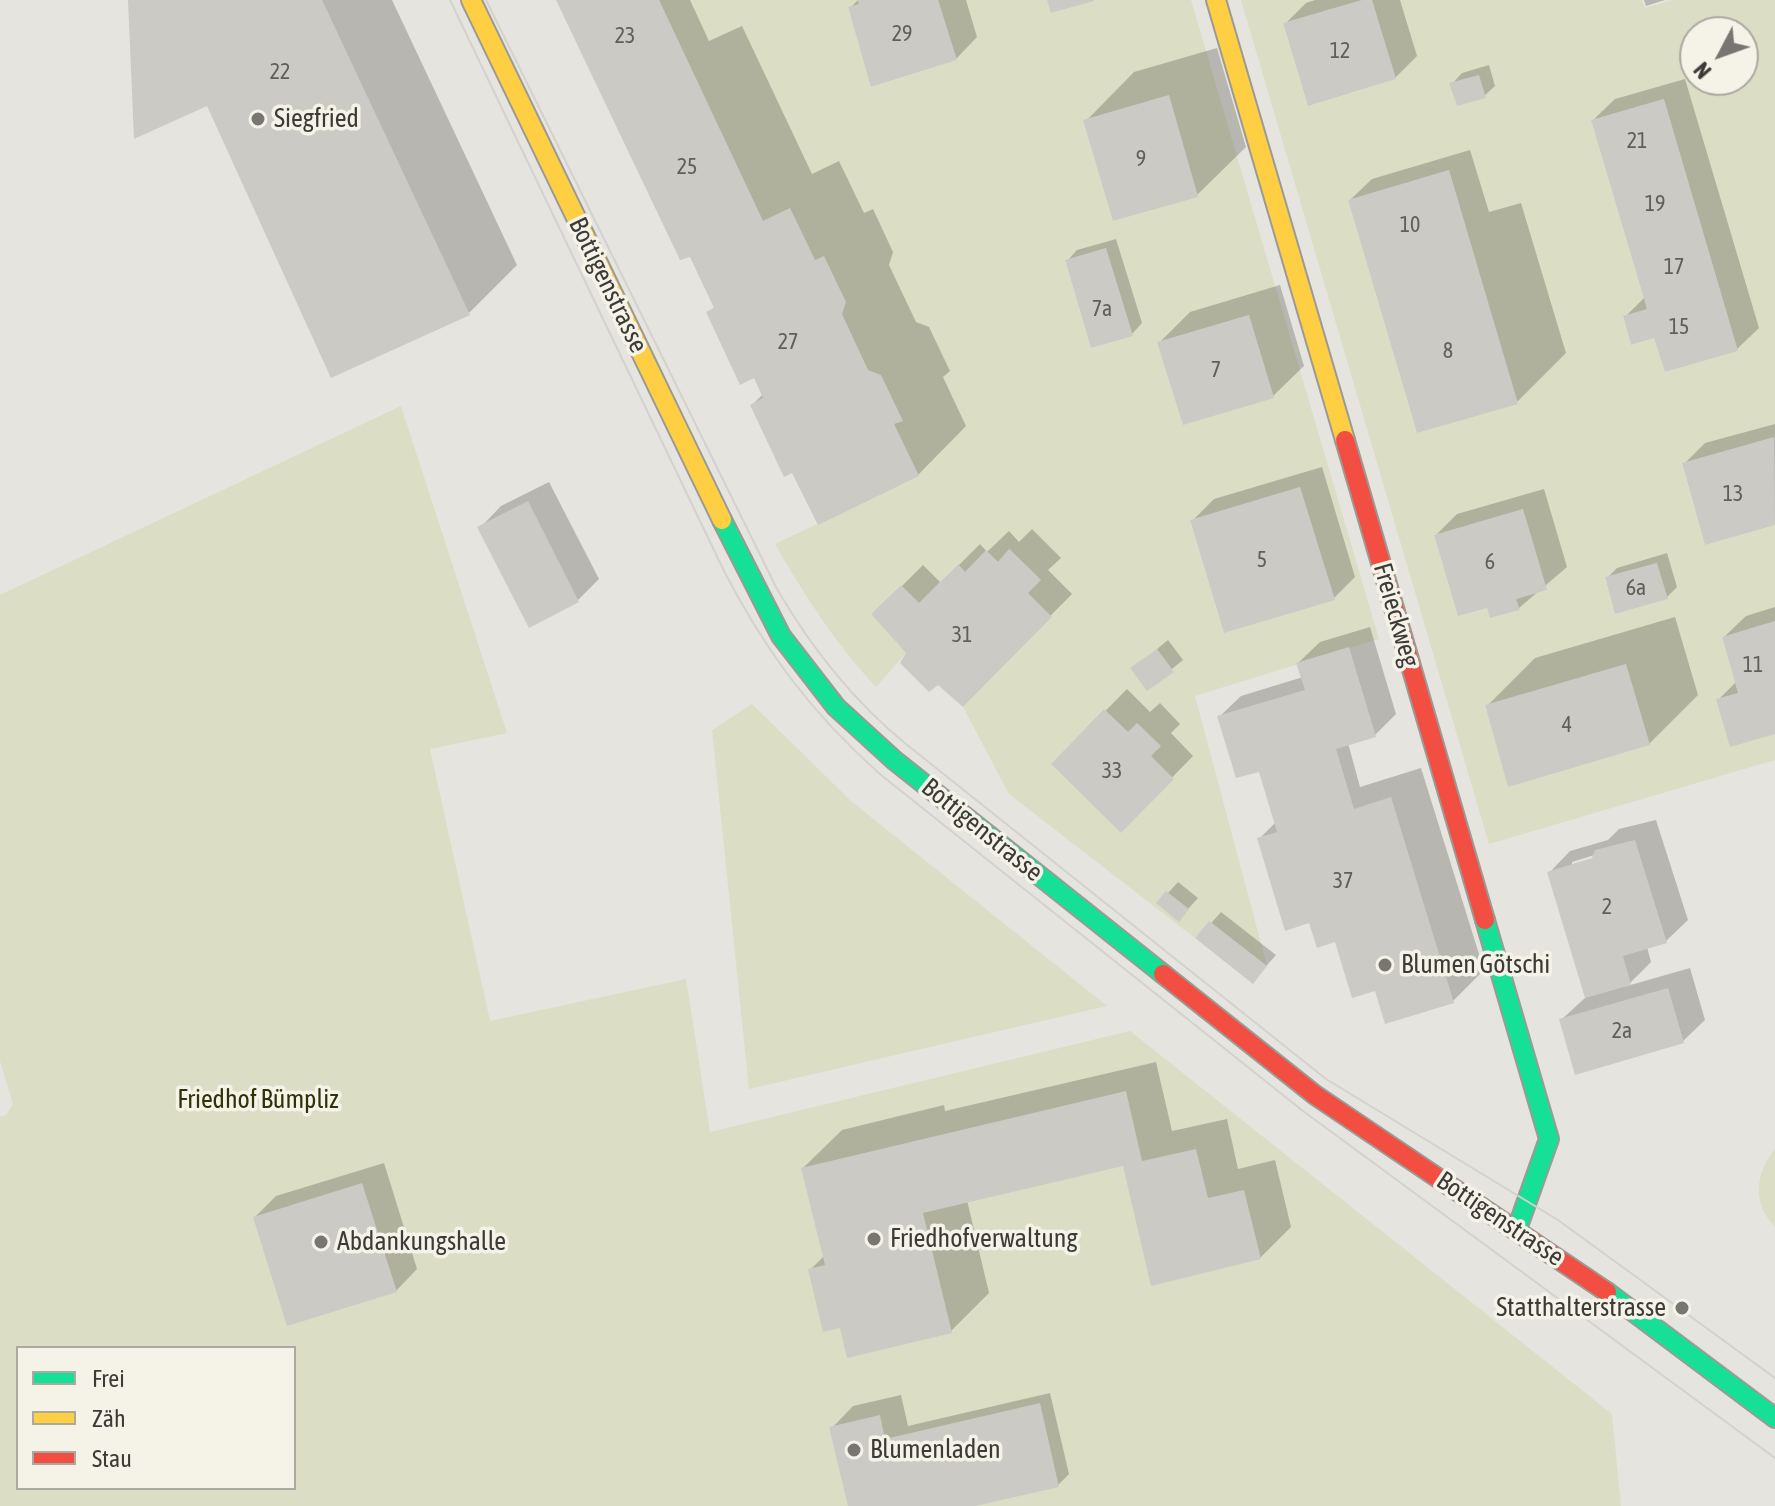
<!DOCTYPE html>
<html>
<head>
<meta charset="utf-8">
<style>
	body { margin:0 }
	#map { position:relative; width:1775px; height:1506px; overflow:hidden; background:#e5e4de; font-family:"Asap Condensed",sans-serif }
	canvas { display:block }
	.legend { position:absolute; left:16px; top:1346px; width:280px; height:144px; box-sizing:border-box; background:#f5f2e8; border:2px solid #aba9a1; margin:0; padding:10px 14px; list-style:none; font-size:24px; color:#3c3b37 }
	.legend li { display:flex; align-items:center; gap:16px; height:40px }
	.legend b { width:40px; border:2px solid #aba9a1 }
	.north { position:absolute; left:1679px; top:16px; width:80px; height:80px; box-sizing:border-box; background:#f5f2e8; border:2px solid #aba9a1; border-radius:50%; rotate:229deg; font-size:22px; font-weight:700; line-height:32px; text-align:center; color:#3c3b37 }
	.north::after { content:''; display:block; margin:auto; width:28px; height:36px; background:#777671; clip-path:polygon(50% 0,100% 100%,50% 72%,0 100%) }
</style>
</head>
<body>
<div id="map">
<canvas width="1775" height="1506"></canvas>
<ul class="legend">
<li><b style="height:10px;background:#16e098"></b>Frei</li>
<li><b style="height:10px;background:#ffcf43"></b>Zäh</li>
<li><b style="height:10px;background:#f24e42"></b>Stau</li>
</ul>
<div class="north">N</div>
</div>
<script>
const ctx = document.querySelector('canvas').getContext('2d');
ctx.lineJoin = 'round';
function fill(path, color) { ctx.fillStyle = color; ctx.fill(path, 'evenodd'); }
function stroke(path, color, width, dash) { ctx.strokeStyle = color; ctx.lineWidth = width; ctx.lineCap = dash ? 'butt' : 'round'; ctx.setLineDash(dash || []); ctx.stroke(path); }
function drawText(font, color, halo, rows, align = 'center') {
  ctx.font = font + ' "Asap Condensed",sans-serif'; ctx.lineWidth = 7; ctx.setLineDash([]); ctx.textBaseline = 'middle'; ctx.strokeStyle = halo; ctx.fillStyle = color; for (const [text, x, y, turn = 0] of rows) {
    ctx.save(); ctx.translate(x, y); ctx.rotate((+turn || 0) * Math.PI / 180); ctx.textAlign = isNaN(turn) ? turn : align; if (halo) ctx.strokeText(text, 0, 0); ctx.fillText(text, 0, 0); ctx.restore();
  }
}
fill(new Path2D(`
	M659,0H857L859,4L848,8L872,87L957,60L938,0H1047L1052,13L1096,0H1191L1379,639L1195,696L1267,966L1209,921L1195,938L1009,794L963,707L1052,617L1028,593L1041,580L1010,549L998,562L986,551L965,572L957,564L919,603L900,585L871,614L906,653L876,687C835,643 805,596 775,544L919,476L894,424L902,421L868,370L790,208L763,221ZM1169,95L1198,196L1114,221L1084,120ZM1106,248L1133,336L1091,348L1065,261ZM1249,315L1274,398L1158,342ZM1300,487L1335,599L1224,633L1190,520ZM1157,649L1174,671L1147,691L1131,668ZM1104,709L1128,732L1138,723L1160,746L1151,756L1173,779L1121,833L1051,764Z
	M1241,0H1362L1283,23L1308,106L1396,79L1372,0H1642L1645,8L1673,0H1775V438L1682,464L1705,545L1775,525V621L1722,637L1738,693L1775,734V760L1489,844ZM1695,32H1743V80H1695ZM1479,75L1485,98L1457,106L1450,83ZM1663,99L1738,351L1665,372L1654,338L1631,345L1623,317L1647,309L1591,120ZM1449,170L1518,403L1417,433L1348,200ZM1523,509L1547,590L1516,599L1520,610L1491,618L1487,608L1458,615L1434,535ZM1656,563L1667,599L1615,614L1605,577ZM1626,664L1650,745L1508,786L1485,705Z
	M401,406L507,733L430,749L490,1021L686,979L710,1132L1130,1031L1612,1414L1621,1506H0V1117L6,1115L13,1104L0,1061V595ZM18,1348H294V1488H18Z
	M752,704L851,801L1107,1006L749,1089L712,730Z
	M1775,1149V1227C1752,1204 1755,1173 1775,1149Z`), '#dbdec4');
fill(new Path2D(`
	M130,0H392L517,265L469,313L208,103Z
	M558,0H690L709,41L742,26L812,174L839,161L864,213L873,209L893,252L889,265L916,322L929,327L950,371L943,377L966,426L918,475L793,470L752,405L763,394L755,376L709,313L715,306L691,254Z
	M858,0H966L977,37L956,59L850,8Z
	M1315,0H1400L1417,56L1395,78L1285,24L1306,3Z
	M1644,0H1665L1646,6Z
	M1217,48L1246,147L1197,195L1086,121L1134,72Z
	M1489,65L1495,86L1484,96L1452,84L1462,73Z
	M1685,79L1759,328L1737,349L1656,336L1625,317L1645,297L1593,120L1615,99Z
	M1470,150L1489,212L1521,203L1566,353L1517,402L1350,200L1372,179Z
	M1116,239L1142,323L1132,334L1067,261L1077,250Z
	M1280,285L1304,366L1273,396L1160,342L1190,312Z
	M1775,424V523L1706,543L1684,464L1705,443Z
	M1322,467L1355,577L1334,598L1192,521L1214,499Z
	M549,482L599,579L578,600L480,528L501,506Z
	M1544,489L1567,567L1519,608L1488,606L1436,535L1457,514Z
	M1032,529L1061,558L1048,570L1072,594L963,704L874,614L923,565L941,583L980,544L987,552L1009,531L1019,542Z
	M1667,553L1677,587L1667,597L1607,578L1617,568Z
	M1775,607V732L1718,700L1737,681L1724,637L1746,616Z
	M1675,617L1698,695L1649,744L1487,706L1535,658Z
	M1370,627L1396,714L1375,735L1348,743L1360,787L1421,768L1484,970L1453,1001L1376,988L1336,940L1310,921L1259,839L1276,822L1261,772L1219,717L1241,696L1303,677L1298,663L1320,642Z
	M1168,640L1183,660L1148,688L1133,669Z
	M1127,689L1150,712L1160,703L1180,724L1171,733L1193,756L1121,830L1053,764Z
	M1656,820L1688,920L1666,941L1647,947L1651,962L1627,986L1690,968L1705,1020L1683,1041L1561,1020L1586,997L1549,873L1570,851L1608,840L1619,829ZM1601,853L1603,857L1572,867V862Z
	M1178,882L1198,898L1179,919L1159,903Z
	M1221,912L1276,955L1253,981L1198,938Z
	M1156,1062L1172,1131L1227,1119L1238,1169L1275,1160L1291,1227L1260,1258L1125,1163L967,1200L989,1293L951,1331L842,1326L810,1270L825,1255L803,1168L842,1130L944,1105L945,1111Z
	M384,1163L417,1269L396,1291L255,1217L276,1196Z
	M1050,1393L1069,1474L1058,1485L966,1506H850L832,1428L853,1406L901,1395L908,1426Z`), '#0003');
fill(new Path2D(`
	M128,0H322L470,315L331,378L207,106L134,139Z
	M556,0H659L763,221L790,208L815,260L824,256L846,302L842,314L868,370L881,375L903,421L894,424L919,476L818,525L792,473L784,477L750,405L763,398L754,378L740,385L706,312L714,308L690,257L680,260Z
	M857,0H938L957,60L871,87L848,7L859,4Z
	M1047,0H1094V1L1051,13Z
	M1362,0H1372L1396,79L1308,106L1283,23Z
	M1479,75L1486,98L1457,106L1449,83Z
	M1169,95L1198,197L1113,221L1083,120Z
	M1664,99L1738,351L1665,372L1654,338L1631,345L1623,316L1647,309L1591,120Z
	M1449,170L1518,404L1417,433L1348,200Z
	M1106,248L1133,336L1091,348L1065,260Z
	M1249,315L1274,398L1183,425L1157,342Z
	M1774,437L1775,525L1705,545L1682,463Z
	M1300,487L1335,600L1224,633L1190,520Z
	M528,501L579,602L529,628L477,527Z
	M1523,509L1547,590L1516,599L1520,610L1490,618L1487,608L1458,616L1434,535Z
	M1009,549L1041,580L1028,593L1052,617L963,707L938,685L929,692L900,663L906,653L871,614L901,585L919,603L958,564L965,572L986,550L998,562Z
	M1657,563L1668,599L1615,614L1605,577Z
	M1775,621V734L1730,747L1716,699L1738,693L1722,637Z
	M1349,647L1376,737L1336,749L1354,809L1391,797L1454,1003L1385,1024L1375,991L1352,998L1335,942L1317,948L1309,923L1285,931L1257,838L1277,832L1259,772L1236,778L1217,716L1305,690L1296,663Z
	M1157,649L1174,672L1147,691L1130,668Z
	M1626,664L1650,745L1508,787L1485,705Z
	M1104,709L1128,732L1137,723L1161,746L1151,756L1174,779L1121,833L1051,764Z
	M1635,840L1667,943L1623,956L1631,985L1585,998L1547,872L1592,858L1595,850Z
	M1166,891L1189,909L1179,922L1156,903Z
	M1209,921L1267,966L1253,984L1195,938Z
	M1668,988L1684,1043L1575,1075L1559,1019Z
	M1126,1091L1142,1161L1196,1149L1208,1198L1244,1190L1261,1259L1151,1286L1123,1166L923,1213L952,1333L847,1358L840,1328L823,1332L808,1269L825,1265L801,1168Z
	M362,1183L397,1292L287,1326L253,1217Z
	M1040,1403L1059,1487L975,1506H848L829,1427L880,1415L885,1439Z`), '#cbcac5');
const fast = new Path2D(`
	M722,520L781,636L836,707L894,760L1163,974
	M1485,920L1549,1139L1517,1229
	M1607,1292L1775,1418`);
const slow = new Path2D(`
	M471,0L722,520
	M1216,0L1345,440`);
const jam = new Path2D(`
	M1345,440L1485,920
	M1163,974L1315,1095L1607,1292`);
stroke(fast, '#9b9a96', 22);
stroke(slow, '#9b9a96', 22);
stroke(jam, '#9b9a96', 22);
stroke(fast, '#16e098', 18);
stroke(slow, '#ffcf43', 18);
stroke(jam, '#f24e42', 18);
stroke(new Path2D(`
	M450,0L724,571C767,653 811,713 881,775L1303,1111L1775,1458
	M486,0L777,589C812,649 852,700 906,744L1326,1079L1558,1220L1775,1378`), '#d3d2d0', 2);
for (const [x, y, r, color] of [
	[258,119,8,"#777671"],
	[1385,965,8,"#777671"],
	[874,1239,8,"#777671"],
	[321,1242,8,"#777671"],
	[1682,1308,8,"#777671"],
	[854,1450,8,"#777671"]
]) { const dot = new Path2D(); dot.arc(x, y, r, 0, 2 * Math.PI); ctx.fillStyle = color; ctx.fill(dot); stroke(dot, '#f5f2e8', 3); }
drawText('22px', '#605f5a', null, [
	["29",902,34],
	["23",625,36],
	["12",1340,51],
	["22",280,72],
	["21",1637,141],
	["9",1141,159],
	["25",687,167],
	["19",1655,204],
	["10",1410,225],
	["17",1674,267],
	["7a",1102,309],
	["15",1679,327],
	["27",788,342],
	["8",1448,351],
	["7",1216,370],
	["13",1733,494],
	["5",1262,560],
	["6",1490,562],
	["6a",1636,588],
	["31",962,635],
	["11",1753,665],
	["4",1567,725],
	["33",1112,771],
	["37",1343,881],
	["2",1607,907],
	["2a",1622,1031]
]);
drawText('26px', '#3c3b37', '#f5f2e8', [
	["Siegfried",274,119],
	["Blumen Götschi",1401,965],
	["Friedhofverwaltung",890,1239],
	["Abdankungshalle",337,1242],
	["Statthalterstrasse",1666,1308,"right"],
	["Blumenladen",870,1450]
], 'left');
drawText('26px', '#3c3b37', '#f5f2e8', [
	["Bottigenstrasse",608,285,64],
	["Freieckweg",1396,615,74],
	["Bottigenstrasse",982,830,39],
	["Bottigenstrasse",1500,1219,34]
]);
drawText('26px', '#2f3309', '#f5f2e8', [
	["Friedhof Bümpliz",258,1100]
]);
</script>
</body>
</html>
